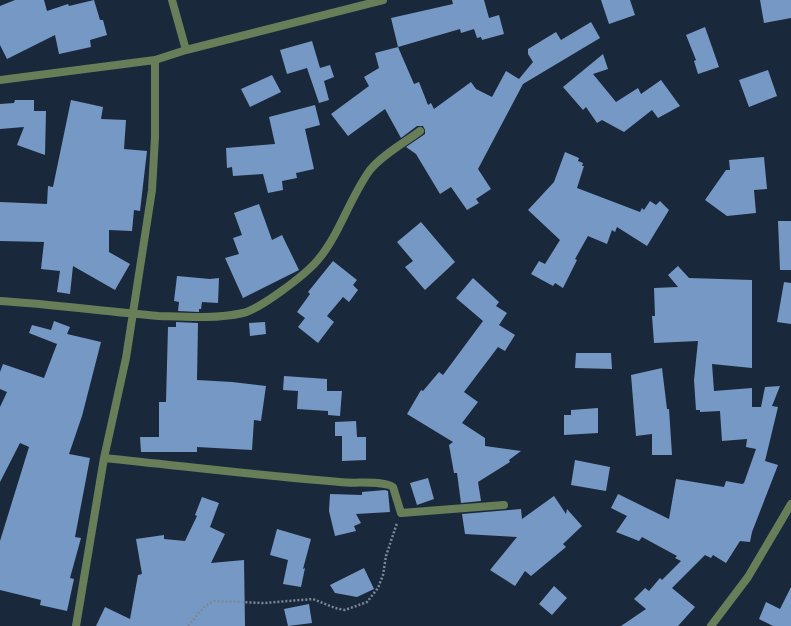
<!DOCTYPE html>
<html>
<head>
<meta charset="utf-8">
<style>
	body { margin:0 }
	canvas { display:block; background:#1a283b }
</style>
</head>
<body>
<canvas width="791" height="626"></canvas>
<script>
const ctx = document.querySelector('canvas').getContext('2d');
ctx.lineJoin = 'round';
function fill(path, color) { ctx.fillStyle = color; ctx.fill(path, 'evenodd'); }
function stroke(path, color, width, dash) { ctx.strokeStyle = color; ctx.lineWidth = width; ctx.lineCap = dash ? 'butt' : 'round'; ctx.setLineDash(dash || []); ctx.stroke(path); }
fill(new Path2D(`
	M15,0H44L47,11L68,4L69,6L94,0L100,20H103L107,35L90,40L91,47L59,54L55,35L7,59L0,45V6Z
	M452,0H484L489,18L499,15L504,34L482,40L481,37L477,38L474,29L461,33L460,29L398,47L391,18L453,4Z
	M601,0H630L635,15L609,24Z
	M760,0H791V18L764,23Z
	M591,22L600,38L523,84L478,169L491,189L476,199L479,203L467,210L451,187L440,194L416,154L406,147L425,134V130L423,126H417L401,138L385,109L348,136L331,114L369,86L364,77L379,68L375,53L398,47L414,84L419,82L428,105L431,103L434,109L471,82L476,89L492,97L506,71L519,79L533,62L528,54V49L556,32L561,40Z
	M705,27L719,67L698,74L694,61L696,60L686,35Z
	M312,41L320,68L330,65L334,77L324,81L329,100L319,103L307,68L287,74L280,50Z
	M603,54L608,69L593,74L616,102L638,88L641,94L661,80L680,106L658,118L652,110L624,132L602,120L597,123L586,107L583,110L563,87Z
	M768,70L777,96L749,107L739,80Z
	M272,75L281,92L250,107L241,89Z
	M15,100H34V111H46L45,155L17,145L24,127L0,129V104L14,103Z
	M71,100L103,107L101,119L126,120L124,149L147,151L140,211L134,210L132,231L109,230V252L130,264L115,290L73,266L70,294L57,292L60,271L41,269L44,242L0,241V202L47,204L48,186L53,187Z
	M315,105L320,125L305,129L314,169L296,173L297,178L282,181L283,190L268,193L263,174L233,176L232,167L227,168L226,148L275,144L269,117Z
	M565,152L579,158L578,161L583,163L582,166H584L577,188L640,212L642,208L644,210L650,201L656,205L660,201L669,210L647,246L617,227L615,232L612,230L607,244L588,236L575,259L577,260L563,288L555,283L553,286L531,274L539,261L545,264L560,240L528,210L554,182Z
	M764,157L767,189L754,190L756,213L727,216L705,200L726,170H730L729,160Z
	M259,204L272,240L282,235L299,270L243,298L225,258L239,254L233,238L242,235L234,213Z
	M778,221H791V270H780Z
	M421,222L455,262L425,290L405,267L413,261L397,242Z
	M333,261L357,280L353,285L358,290L349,302L343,297L327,316L334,322L318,343L298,327L305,318L297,312L310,294L308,292Z
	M678,266L689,278L752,280V368L712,364L714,391L752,388V407H761L765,387L780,386L772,406L778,407L765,461L778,465L752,532L750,542L740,541L726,563L713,555L711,558L705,555L672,588L695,607L678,626H621L646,609L634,599L645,588L649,591L660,578L662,580L681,561L675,558L677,556L642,537L639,541L616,532L627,516L611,508L618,494L669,519L676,479L724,487L726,481L742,484L744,483L756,449L746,447L747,439L722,441L720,411L700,412V410H696L694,380L698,341L654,343L652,316H655L654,288L678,287L668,275Z
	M177,276L210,279L219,278L218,303L202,302L201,309H199V312L178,311L179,302L174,301Z
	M473,278L499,302L496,306L507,313L499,325L515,335L505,351L498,347L464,392L478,402L462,423L485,438V446L521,451L509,460L510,462L478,482L481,501L461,503L457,473H454L449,445L453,442L407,414L421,390L423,391L439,372L443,375L483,321L456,298Z
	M784,282L791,283V324L777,322Z
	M54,321L70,327L67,334L101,342L82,416L69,454L90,458L75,537L81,538L70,578L74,579L67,611L40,605L41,600L0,590V541L29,447L20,443L0,482V407L7,392L0,389V372L3,364L44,378L57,344L29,333L32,325L51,330Z
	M176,322L198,323L197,380L232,382L266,386L261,421L254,420L252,450L197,447V452H141L140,437H159V402H166L168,327H176Z
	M265,322L266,334L250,336L249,323Z
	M576,353H611L612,369L575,368Z
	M662,368L667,409H669L672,455H652V434L636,436L631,375Z
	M284,376L327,379V391H342L340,416L328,415V411L297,409L298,391L283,390Z
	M598,408V433L564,435V415H571V410Z
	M356,421L357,437H366V460L342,461V436H335V422Z
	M575,460L610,467L606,491L571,485Z
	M428,478L434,499L417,505L410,483Z
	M385,490L388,491L390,512L356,514L361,523L354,526L356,531L335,536L329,511L330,494L362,495V492Z
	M554,496L566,514L567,509L582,526L563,544L566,547L531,576L525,571L515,586L490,570L517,537L465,534L462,514L521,509L522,519Z
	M202,497L219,503L210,527L225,534L211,563L244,560L245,626H96L105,607L130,619L138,575L142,574L136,539L164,535V539L185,541L197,516L195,515Z
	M277,529L311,539L303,569L305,568L301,587L283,584L288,560L270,555Z
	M364,568L374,589L357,597L335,593L330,585Z
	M554,586L567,598L552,615L539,604Z
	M791,587V626H773L759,619L766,602L780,609Z
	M309,604L312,623L288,626L284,609Z`), '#7698c4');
stroke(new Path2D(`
	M188,626L205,606L214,601L264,603L313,599L335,608L345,610L367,602L378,588L383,575L386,556L397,523`), '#7c8898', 2.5, [2, 2]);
stroke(new Path2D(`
	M172,0L186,50
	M0,80L155,60L186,50L383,0
	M0,301C53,304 106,312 159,316C187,317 216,319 243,313C260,309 305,275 317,261C340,234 349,199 370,170C382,155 404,143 420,131
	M104,458C183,466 261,476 340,482C354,484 382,480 393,487L401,513L504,505
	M76,626L104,458L126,358L152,190L155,137V60
	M711,626L748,577L791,504`), '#677e59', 8);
</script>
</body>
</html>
